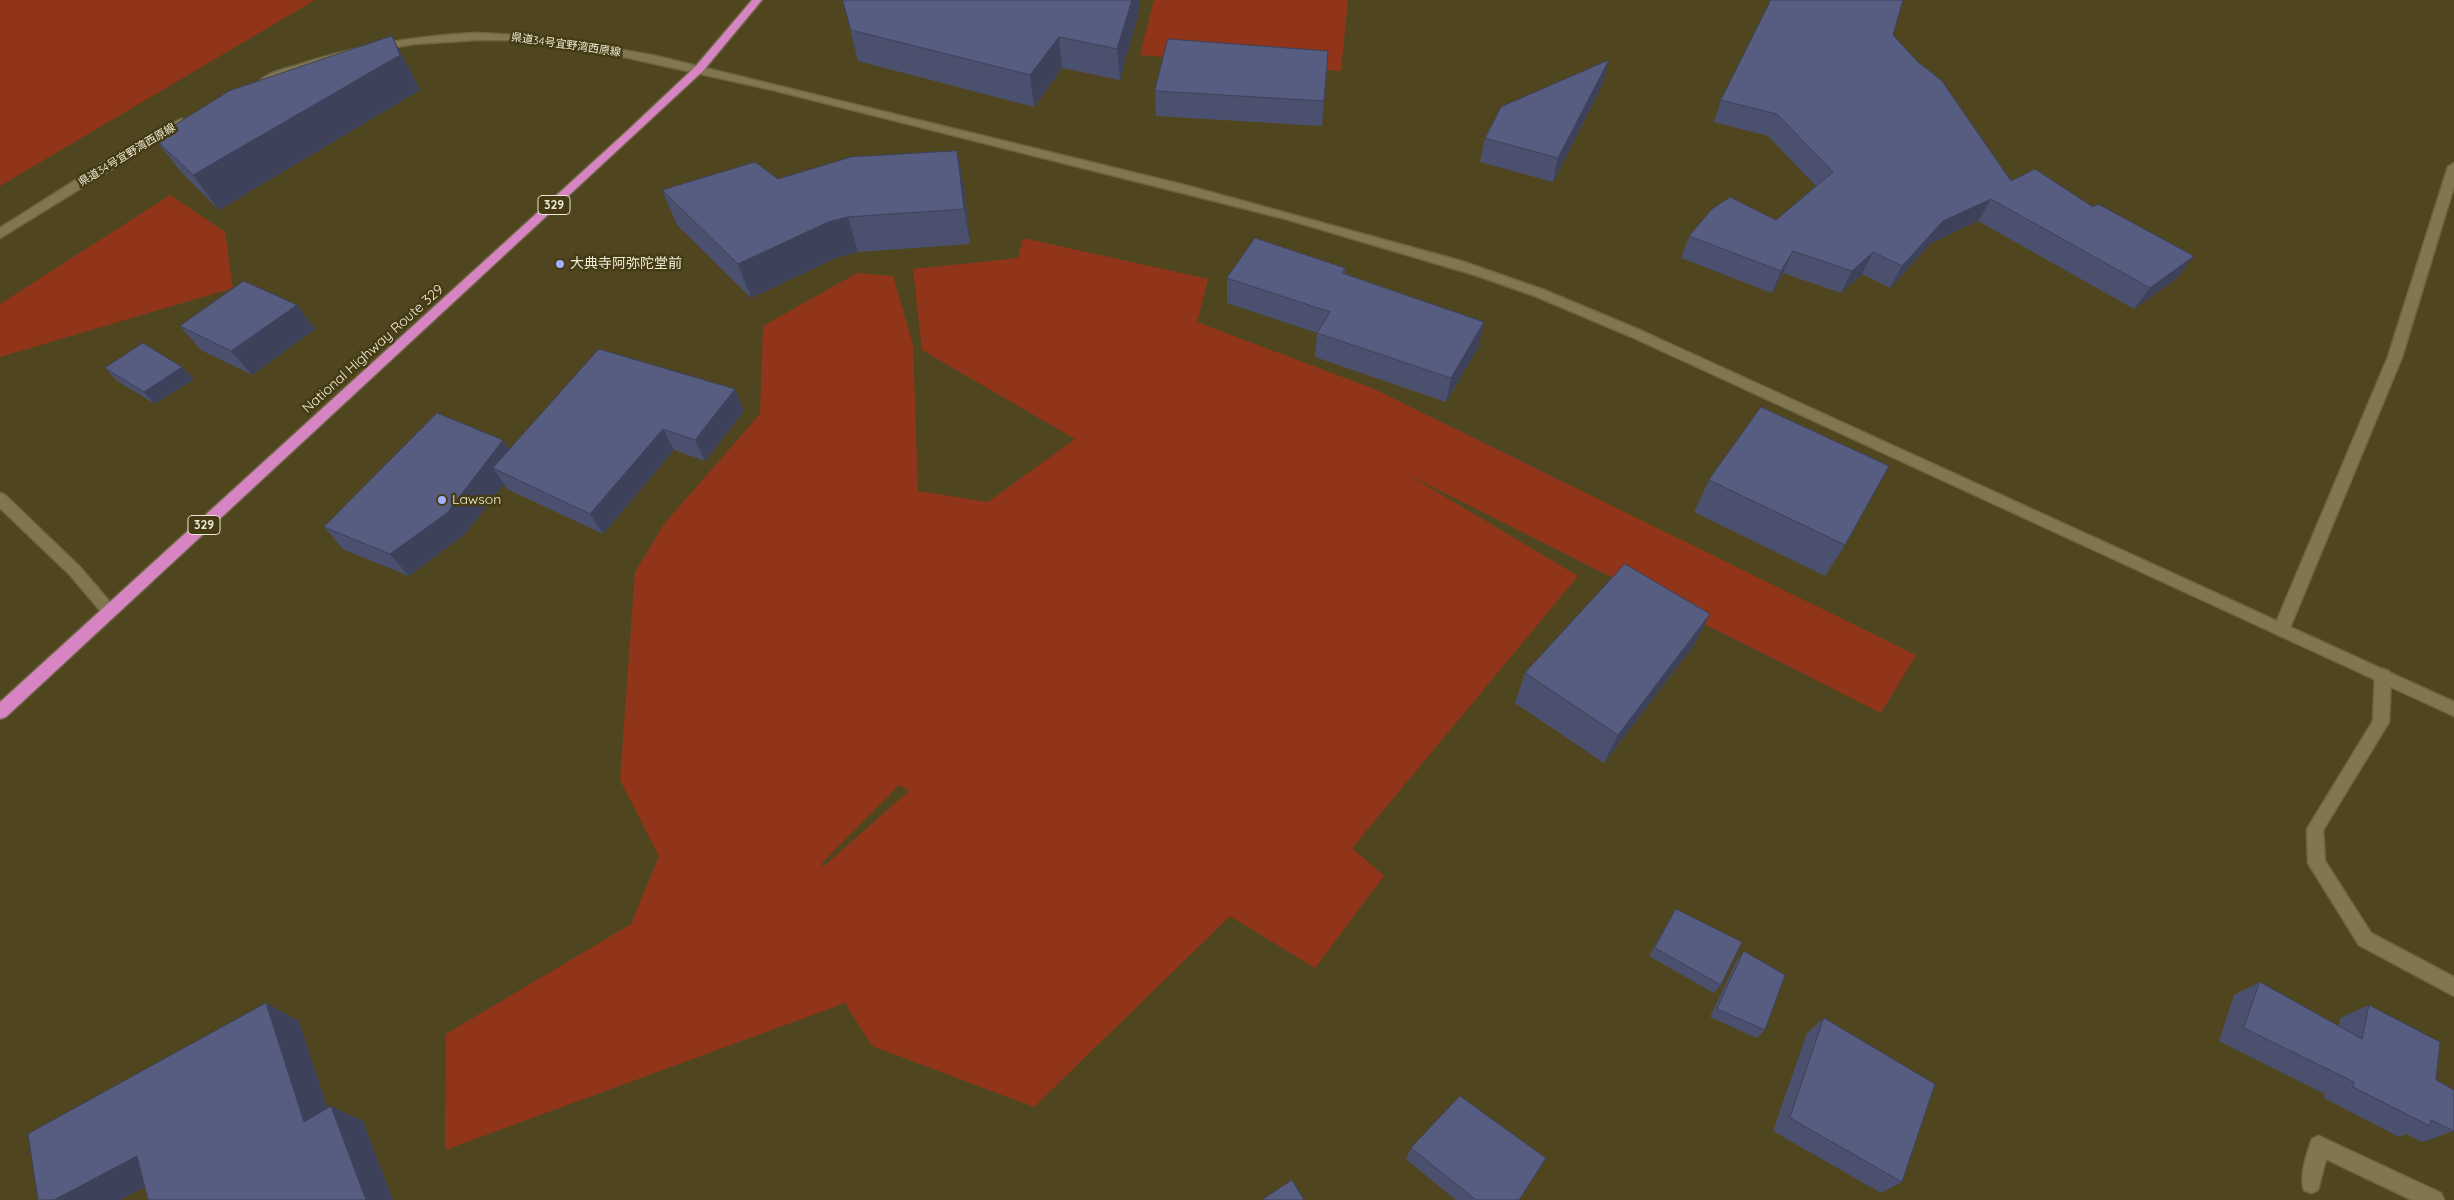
<!DOCTYPE html>
<html>
<head>
<meta charset="utf-8">
<style>
	body { margin:0 }
	canvas { display:block; background:#4f461f }
</style>
</head>
<body>
<canvas width="2454" height="1200"></canvas>
<script>
const ctx = document.querySelector('canvas').getContext('2d');
ctx.lineJoin = 'round';
function fill(path, color) { ctx.fillStyle = color; ctx.fill(path, 'evenodd'); }
function stroke(path, color, width, dash) { ctx.strokeStyle = color; ctx.lineWidth = width; ctx.lineCap = dash ? 'butt' : 'round'; ctx.setLineDash(dash || []); ctx.stroke(path); }
function drawText(font, color, halo, rows, align = 'center') {
  ctx.font = font + ' Quicksand,"Noto Sans JP",sans-serif'; ctx.lineWidth = 5; ctx.setLineDash([]); ctx.textBaseline = 'middle'; ctx.strokeStyle = halo; ctx.fillStyle = color; for (const [text, x, y, turn = 0] of rows) {
    ctx.save(); ctx.translate(x, y); ctx.rotate((+turn || 0) * Math.PI / 180); ctx.textAlign = isNaN(turn) ? turn : align; if (halo) ctx.strokeText(text, 0, 0); ctx.fillText(text, 0, 0); ctx.restore();
  }
}
fill(new Path2D(`
	M0,0H315L0,186Z
	M1154,0H1348L1341,71L1140,55Z
	M170,195L225,232L233,288L0,357V304Z
	M1023,238L1208,279L1197,322L1374,389L1916,655L1881,713L1407,474L1578,576L1352,848L1384,876L1315,968L1230,916L1034,1107L872,1046L845,1003L445,1150L446,1034L631,924L659,856L620,780L635,572L664,524L760,414L763,326L857,273L893,276L913,345L918,491L988,502L1075,439L922,350L913,269L1018,258ZM899,785L909,791L823,867L822,863Z`), '#90351a');
const street = new Path2D(`
	M2454,163V186L2402,357L2289,630L2286,634L2281,636L2276,634L2273,630L2388,357L2448,167Z
	M0,493L5,495L80,567L114,607L117,611L114,615L109,617L104,615L70,575L0,508Z
	M2383,669L2389,671L2391,676L2389,722L2323,830L2325,861L2371,933L2454,977V996L2359,945L2308,863L2307,829L2373,721L2375,676L2377,671Z
	M2319,1136L2441,1193L2444,1200H2412L2326,1159L2318,1190L2311,1193L2304,1190C2299,1177 2307,1153 2312,1139Z`);
const secondary = new Path2D(`
	M476,33L551,37L656,56L1188,186L1461,261L1544,290L1642,331L2454,702V716L1632,337L1535,296L1475,275L1286,219L773,90L593,50L508,40H476L414,44L355,54L265,84L260,81C267,73 284,69 295,66C354,46 414,36 476,33Z
	M181,119L185,120V124L0,238V228L120,152Z`);
const highway = new Path2D(`
	M752,0H762L703,71L6,717L0,719V702L627,131L695,67Z`);
stroke(street, '#6c6542', 3);
stroke(secondary, '#6c6542', 3);
stroke(highway, '#6c6542', 3);
fill(street, '#80764f');
fill(secondary, '#80764f');
fill(highway, '#d785c2');
fill(new Path2D(`
	M843,0H1139L1140,8L1120,80L1062,68L1034,107L858,61Z
	M1893,35L2011,181L2093,207L2194,256L2177,278L2134,309L1978,221L1931,243L1890,288L1862,274L1841,293L1783,273L1772,293L1681,258L1689,236L1776,220L1816,186L1768,136L1714,122L1721,100Z
	M411,72L420,90L219,210L182,173L154,138Z
	M1326,76L1322,126L1156,116L1155,91Z
	M1603,84L1553,182L1480,162L1485,138Z
	M778,179L964,186L970,244L858,252L838,257L751,298L677,225L662,190Z
	M1345,268V273L1479,346L1446,402L1315,357L1317,333L1227,303V278Z
	M180,326L315,329L252,375L201,350Z
	M182,367L194,379L155,404L117,381L105,368Z
	M744,411L705,461L674,450L603,534L507,489L504,484L464,535L409,576L344,550L324,527L503,440L509,449Z
	M1709,480L1845,545L1825,576L1694,512Z
	M1710,614L1694,645L1604,763L1515,703L1525,673Z
	M1676,909L1721,985L1714,993L1649,956L1670,918Z
	M1744,951L1765,1030L1757,1038L1710,1017L1737,960Z
	M2260,982L2339,1026L2340,1018L2369,1005L2436,1080L2454,1131L2422,1142L2406,1134L2399,1137L2324,1098L2325,1094L2219,1041L2234,995Z
	M1824,1018L1902,1182L1881,1193L1773,1131L1807,1033Z
	M1411,1148L1519,1200H1456L1406,1159Z`), '#4b506f');
fill(new Path2D(`
	M1132,0H1139L1140,8L1120,80L1117,49Z
	M392,36L411,72L420,90L219,210L193,175Z
	M1059,37L1062,68L1034,107L1030,75Z
	M1609,60L1603,84L1553,182L1558,158Z
	M957,151L964,186L970,244L964,209Z
	M1991,199L1978,221L1931,243L1890,288L1902,266L1943,221Z
	M848,217L858,252L838,257L751,298L738,264L828,222Z
	M1793,251L1783,273L1772,293L1781,271Z
	M1873,252L1862,274L1841,293L1852,271Z
	M2194,256L2177,278L2134,309L2150,288Z
	M297,305L315,329L252,375L231,351Z
	M1484,322L1479,346L1446,402L1451,378Z
	M182,367L194,379L155,404L144,392Z
	M735,389L744,411L705,461L695,440Z
	M663,429L674,450L603,534L590,514Z
	M503,440L519,464L493,468L504,484L464,535L409,576L390,554Z
	M1710,614L1694,645L1604,763L1618,735Z
	M266,1003L299,1021L337,1137L304,1122Z
	M331,1106L363,1121L393,1200H366Z
	M137,1156L176,1170L121,1200H54Z`), '#3d415a');
const building = new Path2D(`
	M843,0H1132L1117,49L1059,37L1030,75L851,30Z
	M1771,0H1903L1893,35L1917,61L1942,81L2011,181L2035,169L2093,207L2098,204L2194,256L2150,288L1991,199L1943,221L1902,266L1873,252L1852,271L1793,251L1781,271L1689,236L1712,209L1730,197L1776,220L1833,172L1777,114L1721,100Z
	M392,36L400,55L193,175L154,138L229,91Z
	M1168,39L1328,51L1324,101L1155,91Z
	M1609,60L1558,158L1485,138L1501,107Z
	M957,151L964,209L848,217L828,222L738,264L662,190L755,162L778,179L851,157Z
	M1255,238L1345,268L1342,273L1484,322L1451,378L1317,333L1330,312L1227,278Z
	M244,281L297,305L231,351L180,326Z
	M143,343L182,367L144,392L105,368Z
	M599,349L735,389L695,440L663,429L590,514L493,468Z
	M1761,407L1889,466L1845,545L1709,480Z
	M437,413L503,440L447,513L390,554L324,527Z
	M1625,564L1710,614L1618,735L1525,673Z
	M1676,909L1742,942L1721,985L1655,948Z
	M1744,951L1785,975L1765,1030L1717,1009Z
	M2260,982L2362,1039L2369,1005L2440,1042L2436,1080L2454,1090V1131L2431,1120L2430,1126L2353,1087L2354,1082L2244,1028Z
	M266,1003L304,1122L331,1106L366,1200H148L137,1156L54,1200H38L28,1134Z
	M1824,1018L1935,1084L1902,1182L1790,1118Z
	M1460,1096L1546,1158L1519,1200H1476L1411,1148Z
	M1292,1180L1304,1200H1262Z`);
fill(building, '#575d81');
stroke(building, '#3d415a', 1);
for (const [x, y, r, color] of [
	[560,264,5,"#a5b1fc"],
	[442,500,5,"#a5b1fc"]
]) { const dot = new Path2D(); dot.arc(x, y, r, 0, 2 * Math.PI); ctx.fillStyle = color; ctx.fill(dot); stroke(dot, '#443b14', 2); }
drawText('11px', '#eee9d4', '#443b14', [
	["県道34号宜野湾西原線",566,45,8],
	["県道34号宜野湾西原線",127,155,-31]
]);
for (const [x, y, w] of [
	[554,205,32],
	[204,525,32]
]) { const box = new Path2D(); box.roundRect(x - w / 2, y - 9.5, w, 19, 4); ctx.fillStyle = '#443b14'; ctx.fill(box); stroke(box, '#eee9d4', 1); }
drawText('bold 12px', '#eee9d4', null, [
	["329",554,205],
	["329",204,525]
]);
drawText('14px', '#eee9d4', '#443b14', [
	["大典寺阿弥陀堂前",570,264],
	["Lawson",452,500]
], 'left');
drawText('14px', '#eee9d4', '#443b14', [
	["National Highway Route 329",373,349,-42]
]);
</script>
</body>
</html>
